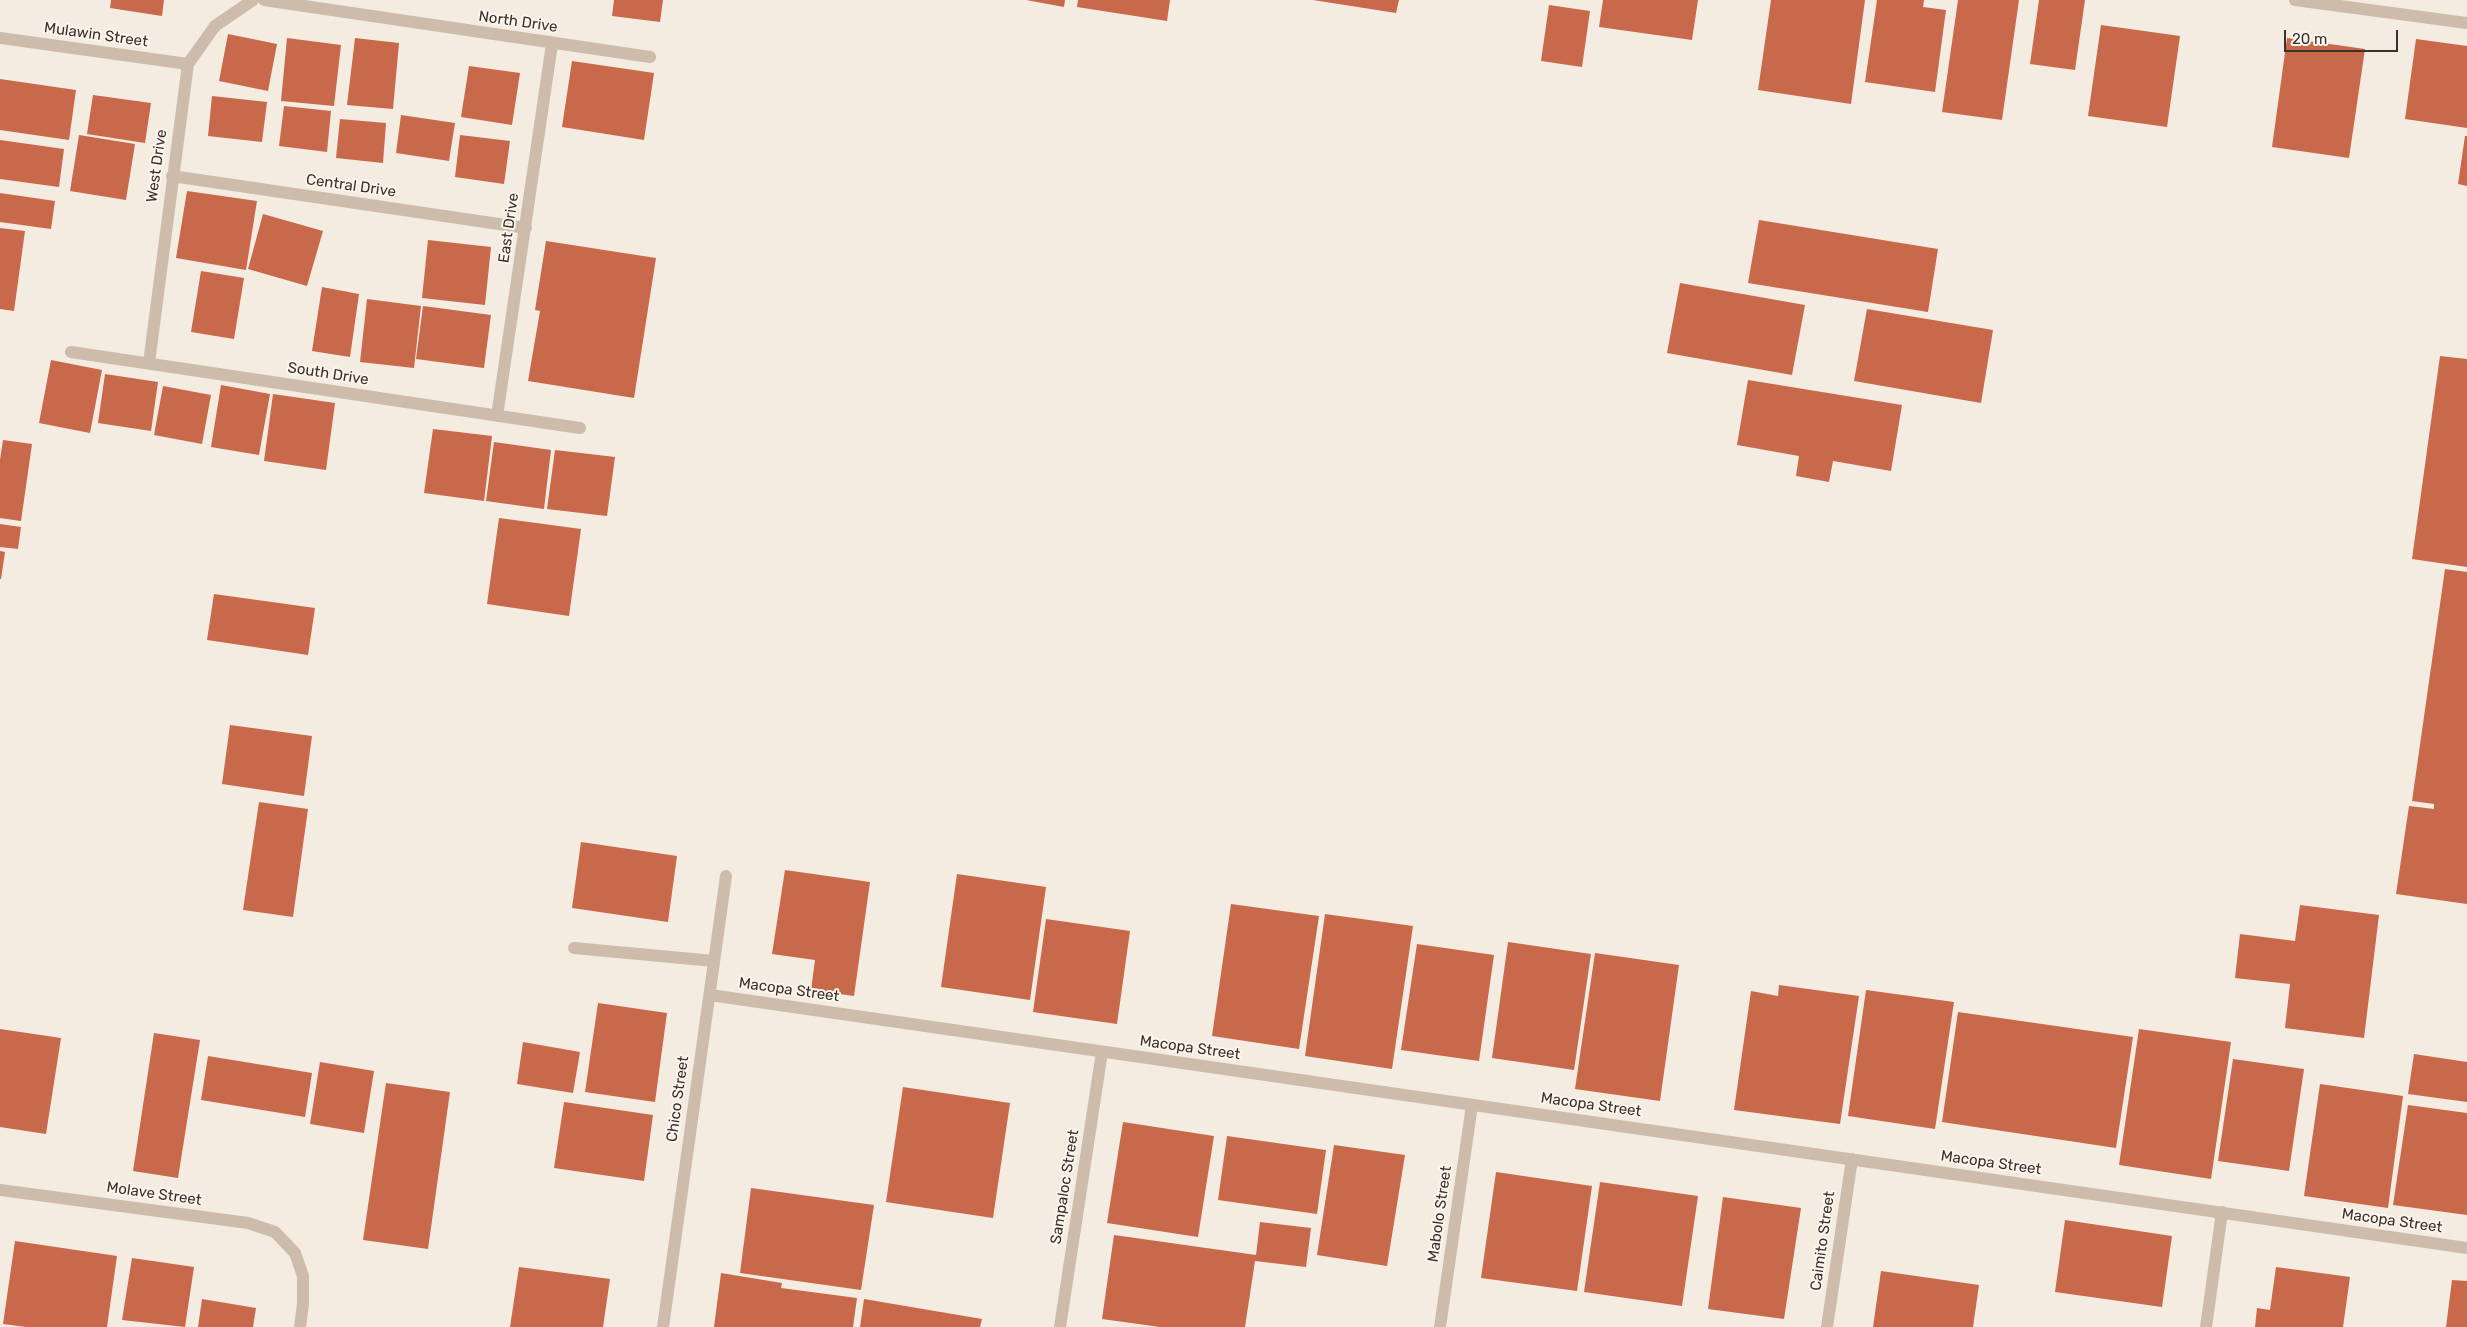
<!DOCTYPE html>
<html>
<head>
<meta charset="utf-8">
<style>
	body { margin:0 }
	#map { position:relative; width:2467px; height:1327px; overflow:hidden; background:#f4ebe1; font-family:Rubik,sans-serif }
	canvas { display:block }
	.scale { position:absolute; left:2284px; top:30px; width:114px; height:22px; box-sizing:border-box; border:2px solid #3b302b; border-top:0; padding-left:6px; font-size:15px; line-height:18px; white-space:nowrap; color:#3b302b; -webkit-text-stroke:4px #fbf5ee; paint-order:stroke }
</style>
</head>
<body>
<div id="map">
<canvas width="2467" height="1327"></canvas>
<div class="scale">20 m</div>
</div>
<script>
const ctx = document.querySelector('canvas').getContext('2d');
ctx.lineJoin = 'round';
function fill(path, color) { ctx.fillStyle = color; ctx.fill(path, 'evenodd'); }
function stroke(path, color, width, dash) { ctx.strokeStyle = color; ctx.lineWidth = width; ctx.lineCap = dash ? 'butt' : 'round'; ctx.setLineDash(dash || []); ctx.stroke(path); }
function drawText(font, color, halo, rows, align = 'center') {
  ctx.font = font + ' Rubik,sans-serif'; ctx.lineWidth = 4; ctx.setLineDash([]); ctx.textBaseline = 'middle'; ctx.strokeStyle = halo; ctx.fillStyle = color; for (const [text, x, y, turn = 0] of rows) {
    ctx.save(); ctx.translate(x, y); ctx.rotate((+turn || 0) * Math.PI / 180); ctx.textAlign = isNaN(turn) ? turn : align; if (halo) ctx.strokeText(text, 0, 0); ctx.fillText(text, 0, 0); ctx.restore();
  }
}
fill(new Path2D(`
	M111,0H164L162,16L110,8Z
	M614,0H663L660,22L612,16Z
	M1026,0H1065L1064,7Z
	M1078,0H1170L1167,21L1077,7Z
	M1313,0H1399L1396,13Z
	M1603,0H1698L1692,40L1599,27Z
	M1771,0H1865L1851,104L1758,90Z
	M1877,0H1924L1923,7L1946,10L1935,92L1865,82Z
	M1958,0H2019L2002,120L1942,112Z
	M2039,0H2085L2075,70L2030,64Z
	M1549,5L1590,11L1582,67L1541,61Z
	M2101,25L2180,36L2167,127L2088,116Z
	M228,34L277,44L268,91L219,81Z
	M287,38L341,45L334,106L281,101Z
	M355,38L399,43L393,109L347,105Z
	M2287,38L2365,49L2349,158L2272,147Z
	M2416,39L2467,46V128L2405,119Z
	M572,61L654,73L644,140L562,127Z
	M469,66L520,73L512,125L461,117Z
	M0,79L76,90L69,140L0,130Z
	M93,95L151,103L145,143L87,134Z
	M212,96L267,102L262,142L208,136Z
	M284,106L331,111L327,152L279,146Z
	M401,115L455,123L449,161L396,153Z
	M340,119L386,123L383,163L336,158Z
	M79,135L135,144L126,200L70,191Z
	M460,135L510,141L504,184L455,177Z
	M2465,136H2467V186L2458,184Z
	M0,140L64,149L59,187L0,179Z
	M187,191L257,201L246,270L176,258Z
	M0,193L55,201L51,229L0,222Z
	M263,214L323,231L307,286L248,269Z
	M1759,220L1938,249L1928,312L1748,283Z
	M0,228L25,231L14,311L0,309Z
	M428,240L491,247L485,305L422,298Z
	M546,241L656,258L634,398L528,381L540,311L535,310Z
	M201,271L244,278L234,339L191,332Z
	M1680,283L1805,305L1792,375L1667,353Z
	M322,287L359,294L350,357L312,351Z
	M367,299L421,306L414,368L360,362Z
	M423,306L491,315L484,368L416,359Z
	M1867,309L1993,330L1981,403L1854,381Z
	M2440,356L2467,359V567L2412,559Z
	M51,360L102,370L90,433L39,423Z
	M105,374L158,382L151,431L98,423Z
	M1748,380L1902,405L1891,471L1833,461L1829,482L1796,476L1799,456L1737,445Z
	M221,385L270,394L259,455L211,447Z
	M163,386L211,395L202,444L154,435Z
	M273,394L335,403L326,470L264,461Z
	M433,429L492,436L484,501L424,493Z
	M3,440L32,444L21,521L0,518V460Z
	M494,442L551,450L544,509L486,501Z
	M555,450L615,457L607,516L547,509Z
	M499,518L581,529L569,616L487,604Z
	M0,524L21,527L18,549L0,547Z
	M0,551L5,552L1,579H0Z
	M2445,569L2467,572V904L2396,894L2409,806L2434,809V804L2412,801Z
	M214,594L315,608L308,655L207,640Z
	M230,725L312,736L304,796L222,784Z
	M259,802L308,809L293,917L243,910Z
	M581,842L677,856L668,922L572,908Z
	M785,870L870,882L854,996L811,990L815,960L772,954Z
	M957,874L1046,887L1030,1000L941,987Z
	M1231,904L1319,916L1299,1049L1212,1036Z
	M2300,905L2379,915L2364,1038L2285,1028L2290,984L2235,978L2240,934L2295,941Z
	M1325,914L1413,926L1392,1069L1305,1056Z
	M1046,919L1130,931L1117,1024L1033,1012Z
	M1508,942L1591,954L1574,1070L1492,1058Z
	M1417,944L1494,955L1479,1061L1401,1050Z
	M1595,953L1679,965L1660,1101L1575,1089Z
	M1779,985L1859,996L1840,1124L1734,1110L1751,991L1778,996Z
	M1866,990L1954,1002L1935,1129L1848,1116Z
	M598,1003L667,1013L655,1102L585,1092Z
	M1958,1012L2133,1037L2116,1148L1942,1122Z
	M0,1029L61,1038L46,1134L0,1127Z
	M2139,1029L2231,1042L2211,1179L2119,1165Z
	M154,1033L200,1040L178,1178L133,1171Z
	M523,1042L580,1052L573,1093L517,1084Z
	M2414,1054L2467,1062V1102L2408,1094Z
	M208,1056L312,1073L305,1117L201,1100Z
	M2233,1059L2304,1069L2289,1171L2218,1161Z
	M320,1062L374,1071L364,1133L310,1124Z
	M386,1083L450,1092L428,1249L363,1240Z
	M2320,1084L2403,1096L2388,1208L2304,1196Z
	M903,1087L1010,1103L993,1218L886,1202Z
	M564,1102L653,1115L644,1181L554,1168Z
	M2408,1105L2467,1113V1215L2393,1205Z
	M1123,1122L1214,1136L1198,1237L1107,1223Z
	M1227,1136L1326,1150L1317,1214L1218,1200Z
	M1334,1145L1405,1155L1387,1266L1317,1255Z
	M1496,1172L1592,1186L1577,1291L1481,1278Z
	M1600,1182L1698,1196L1682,1306L1584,1292Z
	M751,1188L874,1205L861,1290L740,1273Z
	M1723,1197L1801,1208L1784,1319L1708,1309Z
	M2065,1220L2172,1236L2162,1307L2055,1292Z
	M1260,1222L1311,1228L1306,1267L1255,1261L1245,1327H1160L1102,1319L1114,1235L1256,1255Z
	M15,1241L117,1256L107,1327H26L3,1324Z
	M132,1258L194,1267L185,1327L122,1320Z
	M519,1267L610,1279L603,1327H510Z
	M2276,1267L2350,1277L2343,1327H2255L2257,1308L2270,1310Z
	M1881,1271L1979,1285L1973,1327H1873Z
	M721,1273L782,1283L781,1288L857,1298L853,1327H714Z
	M2452,1280L2467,1281V1327H2446Z
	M202,1299L256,1308L253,1327H198Z
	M864,1299L982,1319L980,1327H860Z`), '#c8694b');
stroke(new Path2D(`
	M574,948L714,961`), '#cdbbac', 12);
stroke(new Path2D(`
	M264,0L650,57
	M2295,0L2467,23
	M0,38L188,64
	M172,176L526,228
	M71,352L580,428
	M149,363L188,64L215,26L253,0
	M497,416L552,44
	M710,995L2467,1248
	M0,1190L248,1223L275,1232L295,1253L303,1276V1304L300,1327
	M663,1327L726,876
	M1060,1327L1102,1052
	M1440,1327L1472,1105
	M1827,1327L1852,1159
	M2206,1327L2222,1212`), '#cdbbac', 12);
drawText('15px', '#3b302b', '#fbf5ee', [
	["North Drive",518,22,8],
	["Mulawin Street",96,35,8],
	["West Drive",157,166,-82],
	["Central Drive",351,186,8],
	["East Drive",509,228,-82],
	["South Drive",328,374,9],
	["Macopa Street",789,990,8],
	["Macopa Street",1190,1048,8],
	["Chico Street",678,1099,-82],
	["Macopa Street",1591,1105,8],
	["Macopa Street",1991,1163,8],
	["Sampaloc Street",1065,1187,-81],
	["Molave Street",154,1194,8],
	["Mabolo Street",1440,1214,-82],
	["Macopa Street",2392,1221,8],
	["Caimito Street",1823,1241,-82]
]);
</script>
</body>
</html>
